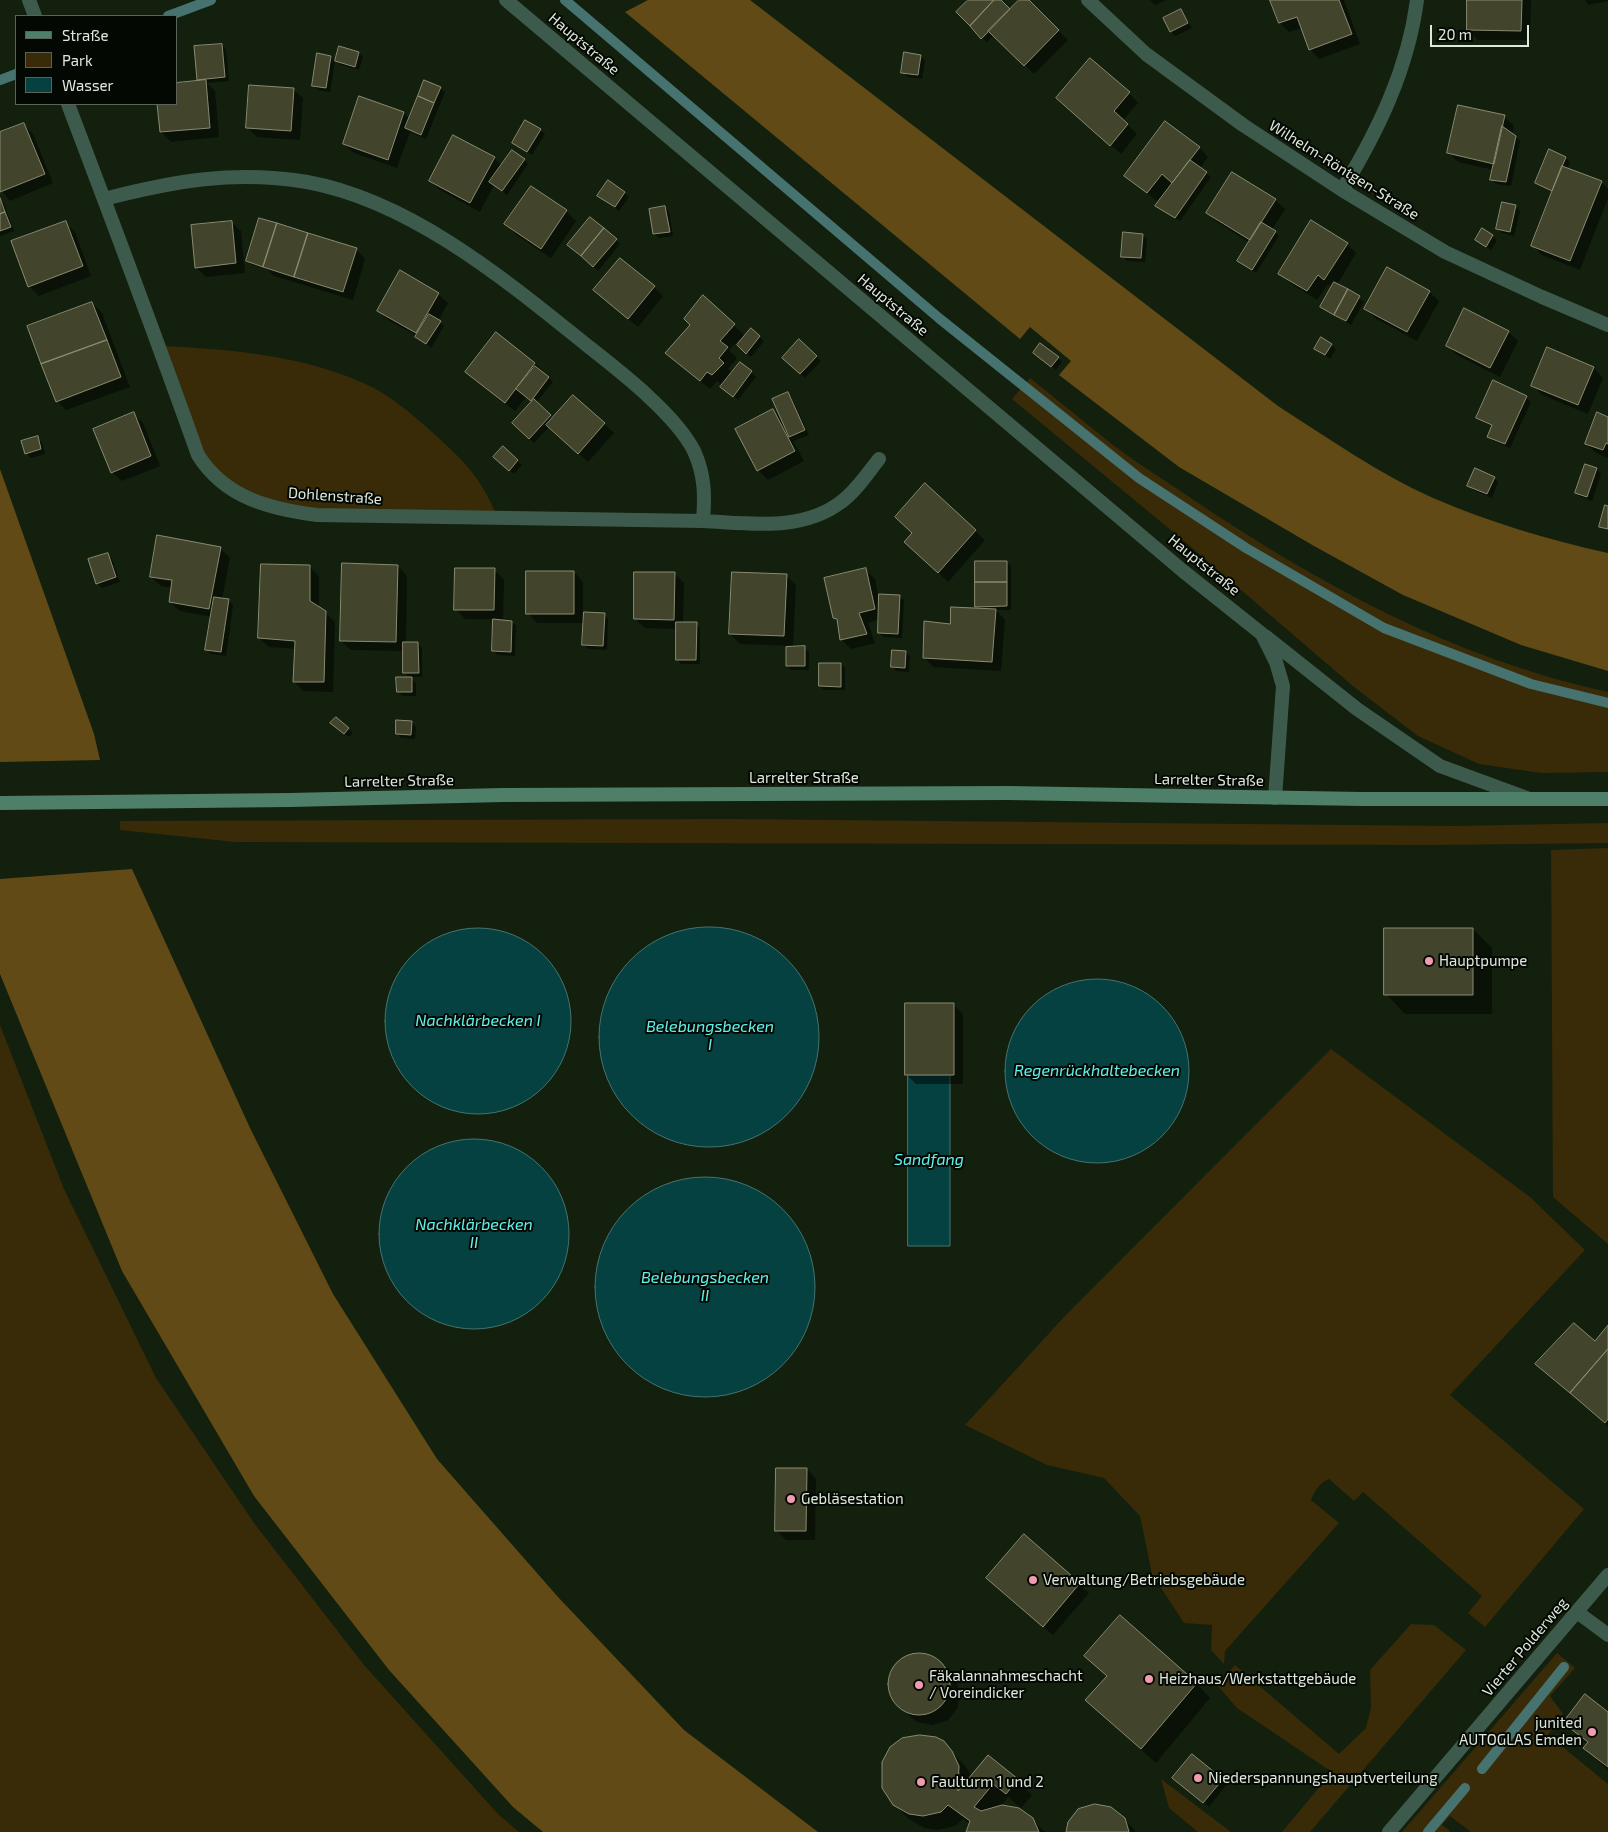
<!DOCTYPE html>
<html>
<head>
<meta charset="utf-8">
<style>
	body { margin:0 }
	#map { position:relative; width:1608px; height:1832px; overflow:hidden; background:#13200e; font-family:"Exo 2",sans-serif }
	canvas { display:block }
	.legend { position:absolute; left:15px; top:15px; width:162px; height:90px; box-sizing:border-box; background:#040803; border:1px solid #5c625a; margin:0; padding:6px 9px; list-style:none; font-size:15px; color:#dfe8dc }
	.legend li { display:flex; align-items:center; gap:10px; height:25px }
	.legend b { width:25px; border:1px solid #5c625a }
	.scale { position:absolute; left:1430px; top:25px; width:99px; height:22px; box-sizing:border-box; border:2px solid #dfe8dc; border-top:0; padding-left:6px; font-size:15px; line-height:18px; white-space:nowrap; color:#dfe8dc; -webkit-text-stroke:4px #040803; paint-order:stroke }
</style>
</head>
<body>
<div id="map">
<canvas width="1608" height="1832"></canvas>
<ul class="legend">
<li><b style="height:6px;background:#4d7f69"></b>Straße</li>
<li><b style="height:14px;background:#392a08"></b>Park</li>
<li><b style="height:14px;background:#054140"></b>Wasser</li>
</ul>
<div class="scale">20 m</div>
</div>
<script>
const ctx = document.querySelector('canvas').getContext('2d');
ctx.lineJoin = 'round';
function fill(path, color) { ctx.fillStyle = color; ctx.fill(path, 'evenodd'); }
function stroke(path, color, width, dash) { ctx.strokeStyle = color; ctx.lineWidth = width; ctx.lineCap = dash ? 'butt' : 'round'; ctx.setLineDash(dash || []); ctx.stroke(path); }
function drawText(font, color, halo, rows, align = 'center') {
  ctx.font = font + ' "Exo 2",sans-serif'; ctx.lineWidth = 4; ctx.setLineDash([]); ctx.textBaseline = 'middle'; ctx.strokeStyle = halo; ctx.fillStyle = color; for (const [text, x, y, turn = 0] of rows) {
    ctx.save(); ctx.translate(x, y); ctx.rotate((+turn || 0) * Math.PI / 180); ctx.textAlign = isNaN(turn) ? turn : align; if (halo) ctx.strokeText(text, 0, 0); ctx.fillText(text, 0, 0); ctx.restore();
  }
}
fill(new Path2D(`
	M160,346C230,349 303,355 368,385C391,396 413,415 432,432C466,463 479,475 498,518L288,511L208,470Z
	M1030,378C1058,400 1085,423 1113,445C1137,463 1163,479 1188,496C1316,583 1455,659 1608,692V772L1541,773L1479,764L1418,736L1354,687L1184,541L1012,399Z
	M728,819L1454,826L1608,823V843L1435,845L235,842L120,830V821Z
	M1608,848V1244L1553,1197L1551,850Z
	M0,1025L64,1189L156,1378L254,1523L364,1665L498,1814L519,1832H0Z
	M1331,1049L1530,1197L1585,1250L1450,1395L1584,1509L1485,1627L1468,1613L1482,1596L1363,1492L1354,1501L1329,1479C1322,1481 1313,1492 1311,1500L1339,1523L1225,1651L1224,1664L1211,1650L1212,1625L1184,1623L1152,1574L1140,1516L1104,1478L1047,1465L965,1425L1064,1317Z
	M1411,1624L1434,1625L1466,1650L1310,1832H1282L1332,1772L1237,1708L1217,1685L1235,1665L1339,1754L1366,1728L1371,1708L1370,1670Z
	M1557,1653L1575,1668L1550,1696L1563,1714L1548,1735L1608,1784V1832H1471L1450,1816L1442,1825L1450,1831L1449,1832H1402Z
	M1161,1779L1231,1832H1198L1169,1808Z`), '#392a08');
fill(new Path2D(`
	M648,0H750L1278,406C1328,438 1379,474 1433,498C1489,522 1549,540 1608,553V671L1521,645L1403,595L1314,546L1179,467L1059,375L1071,361L1030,327L1020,339L625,12Z
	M0,469L94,734L100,760L0,762Z
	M132,869L250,1128L333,1294L437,1459L558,1597L684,1730L818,1832H543L513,1807L389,1670L254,1496L122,1271L0,974V879Z`), '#614a15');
const water = new Path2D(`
	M599 1037a110 110 0 1 1 220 0a110 110 0 1 1-220 0Z
	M385 1021a93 93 0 1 1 186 0a93 93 0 1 1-186 0Z
	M1005 1071a92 92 0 1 1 184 0a92 92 0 1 1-184 0Z
	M908,1075H950V1246H908Z
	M379 1234a95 95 0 1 1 190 0a95 95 0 1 1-190 0Z
	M595 1287a110 110 0 1 1 220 0a110 110 0 1 1-220 0Z`);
fill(water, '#054140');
stroke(water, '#46736f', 1);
fill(new Path2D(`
	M965,0H998L1010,11L1021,0H1027L1068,40L1034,74L994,35L987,42L983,39L990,32Z
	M1150,0H1167L1155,5Z
	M1271,0H1344L1360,44L1319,59L1310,49L1302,28L1289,32L1280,23Z
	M1468,0H1531L1530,40H1478L1468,30Z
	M1585,0H1608V1L1589,5Z
	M1181,11L1192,28L1175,36L1171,32Z
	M222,45L226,50L229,81L207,83L215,91L219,137L171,142L161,132L158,104H176L200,82L198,79Z
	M359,53L363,57L359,70L341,65L336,60Z
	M920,56L925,60L922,79L907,77L903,72Z
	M330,57L335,61L330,92L318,90L313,85Z
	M440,88L445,92L426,139L410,132L397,168L354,153L344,144L404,113L410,119Z
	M293,89L303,98L300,140L257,137L248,128Z
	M1129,93L1138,103L1123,120L1137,134L1121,154L1067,107Z
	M1504,116L1514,126L1512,134L1520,141L1511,186L1496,184L1492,179L1494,170L1458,162L1449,153Z
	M23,124L33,134L53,183L10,201L0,189V133Z
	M540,130L545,134L532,155L513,142Z
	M1199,147L1208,157L1200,168L1211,177L1180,221L1157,206L1169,190L1167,189L1157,201L1126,176Z
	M494,158L502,166L524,160L528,164L507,195L494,185L480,212L440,190L430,181Z
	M1565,158L1570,162L1567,169L1601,182L1608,189V198L1580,270L1542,255L1532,245L1553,193L1536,183Z
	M531,187L566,211L576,221L551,258L515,234L506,224Z
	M624,193L629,197L619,211L599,195Z
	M0,200L4,204L14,231L0,236Z
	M1275,200L1285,209L1272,230L1279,236L1256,273L1238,261L1250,243L1217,222L1208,213Z
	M1515,206L1520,211L1514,236L1502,233L1498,229Z
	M665,208L669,212L673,236L659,238L654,234L650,210Z
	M65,222L75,232L91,276L39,296L29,286Z
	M231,222L241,231L245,273L206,277L196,267Z
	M1142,235L1147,239L1145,262L1127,261L1123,256Z
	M1492,236L1497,240L1491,250L1476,240Z
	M616,240L620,244L598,271L573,250Z
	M1347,244L1356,253L1337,285L1364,302L1351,325L1322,307L1333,288L1328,284L1317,300L1290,283L1280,274Z
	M356,249L365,259L353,300L274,276L267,269L252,265L247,261Z
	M654,287L663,296L638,327L594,290Z
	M1429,292L1439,301L1417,341L1375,318L1365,308Z
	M438,294L448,303L438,321L444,326L431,348L417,336L388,320L379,311Z
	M703,296L744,335L729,350L737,358L728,369L733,373L741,363L756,377L738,400L717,381L710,389L677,362Z
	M92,303L102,313L130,387L66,410L57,401Z
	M751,330L764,341L751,357L743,350Z
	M1508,332L1518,341L1500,377L1457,355L1447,346Z
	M496,334L535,363L553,382L536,403L553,419L573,396L614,433L588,462L549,427L534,443L513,423L533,402L526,397L515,411L466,372Z
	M800,341L821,361L805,378L788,363Z
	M1331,345L1336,349L1330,359L1315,348Z
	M1548,349L1594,368L1603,378L1588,414L1542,395L1533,385Z
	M1039,357L1058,358L1062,362L1056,370Z
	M788,393L792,398L809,435L793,441L804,461L768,480L758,470L773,411L782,419Z
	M1526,397L1531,402L1510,448L1493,441L1488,436L1493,426L1478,417Z
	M133,414L143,423L160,466L122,481L112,472Z
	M1608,418V458L1596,453L1586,444Z
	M37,437L42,442L45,454L31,458L26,453Z
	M503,447L522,465L514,474L499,461Z
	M1586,465L1597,469L1601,474L1592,501L1581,497L1577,493Z
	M1494,478L1498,482L1492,498L1473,490L1469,485Z
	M925,485L985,540L948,582L915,551L914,534Z
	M220,548L230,558L222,599L229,600L233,605L226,656L211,654L207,649L212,617L180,611L170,602L172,588L161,586L151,577ZM161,577L179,580L178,582L161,580Z
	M107,554L112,559L120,582L102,588L97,583Z
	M1007,562L1011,566V610H996L1005,620L1001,671L933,667L924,657L952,625L979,609L976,606Z
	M398,566L407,576L406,643H418L422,648V677H410L416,683V696H402L398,692L410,678L404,672V651L351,650L341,641Z
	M310,567L319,576V608L335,622L333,692L304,691L294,682L296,649L269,647L259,638Z
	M494,570L504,579L503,621L512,622L516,626L515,656L498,655L493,651L495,619H465L456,609Z
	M865,570L875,579L878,595L899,596L904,600L902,638L884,637L879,633L880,619L868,623L875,643L851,649L841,639L838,621L835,617Z
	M574,572L583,582V614H604L608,619L607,650L588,649L584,645L585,623H537L528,613Z
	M674,573L684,583L683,623H696L700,628V664H681L677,659V629L645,628L635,619Z
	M786,575L796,585L793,646L740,644L730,634Z
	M804,648L809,652V670H791L787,666Z
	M905,652L910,656L909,672L897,671L892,667Z
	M841,664L845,668V690H824L820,686Z
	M412,722L416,727L415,739L401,738L397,733Z
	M336,727L348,728L353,733L349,737Z
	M1473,929L1492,948V1014H1405L1386,994Z
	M953,1004L963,1014V1084H916L907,1075Z
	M1608,1327V1426L1546,1373L1595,1342Z
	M807,1469L816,1479L815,1540H786L776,1530Z
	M1024,1536L1089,1593L1053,1635L997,1587Z
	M917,1654L933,1656L955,1678L960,1693L957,1709L948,1720L932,1725L917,1722L905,1712L894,1702L889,1687L891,1671L902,1658Z
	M1086,1656L1196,1683L1210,1698L1156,1763L1087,1700L1108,1677Z
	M1608,1713V1770L1585,1748L1588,1745L1565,1723Z
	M943,1743L966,1767L972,1777L989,1757L1017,1780L1032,1795L1021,1808L1008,1797L1001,1806L1032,1819L1045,1832H967L970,1824L963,1819L955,1826L938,1830L924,1828L909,1819L894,1804L883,1787L882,1769L886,1754Z
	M1193,1755L1227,1784L1209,1807L1178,1782Z
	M1127,1822L1134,1829L1135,1832H1130Z`), '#0007');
stroke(new Path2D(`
	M565,0L940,319L1139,478L1246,548L1384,628L1531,684L1608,703
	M168,16L211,0
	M0,80L16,74
	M1482,1769L1564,1667
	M1428,1832L1465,1788`), '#46736f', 10);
const building = new Path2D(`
	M968,0H994L970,26L956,12Z
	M994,0H1001L1010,9L981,39L970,26Z
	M1019,0H1029L1059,30L1024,66L988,31Z
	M1270,0H1339L1352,34L1309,50L1297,17L1279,23Z
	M1467,0H1522L1521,31L1467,30Z
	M1181,9L1188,23L1170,32L1163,18Z
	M222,44L225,77L197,80L194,46Z
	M339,46L359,52L355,67L335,61Z
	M904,52L921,55L918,75L901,73Z
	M317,53L331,56L326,88L312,86Z
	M1090,58L1130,92L1114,111L1128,124L1110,146L1056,98Z
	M206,80L210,128L160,132L157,104H176V83Z
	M424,80L441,87L434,103L418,96Z
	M249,85L294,88L291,131L246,128Z
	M359,96L404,112L388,160L343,144Z
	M418,96L434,103L421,135L405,128Z
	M1458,105L1505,115L1494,164L1447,153Z
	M525,120L541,129L527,152L512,143Z
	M1165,121L1200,147L1172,183L1162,174L1147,193L1124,176Z
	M24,123L45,174L0,192V132Z
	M1502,126L1516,136L1506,182L1490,180Z
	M453,135L495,157L470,203L429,181Z
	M1549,149L1566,157L1552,191L1535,183Z
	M512,150L525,159L502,191L489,182Z
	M1190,160L1207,172L1175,218L1155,206Z
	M1562,166L1602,181L1570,261L1531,246Z
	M1232,172L1276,199L1250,240L1206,213Z
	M608,180L625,192L615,207L597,196Z
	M531,186L567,210L541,249L504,224Z
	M0,198L5,212L0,214Z
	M1502,202L1516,205L1510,232L1496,229Z
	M665,206L670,232L653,234L649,209Z
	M5,212L11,227L0,231V214Z
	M590,217L604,228L581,256L567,245Z
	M259,218L277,223L263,267L246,261Z
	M1311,220L1348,243L1324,280L1318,275L1307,291L1278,274Z
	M66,221L83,266L28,287L11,241Z
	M232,221L236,263L195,268L191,225Z
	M1261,222L1276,231L1252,270L1237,261Z
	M277,223L308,233L294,277L263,267Z
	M604,228L617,239L593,267L581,256Z
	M1482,228L1493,235L1486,247L1475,240Z
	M1123,232L1143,234L1141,258L1121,257Z
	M308,233L357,248L343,292L294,277Z
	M620,258L655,286L628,319L593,290Z
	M1387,267L1430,291L1407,332L1364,309Z
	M400,270L439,293L416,333L377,311Z
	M1334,282L1348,289L1334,315L1320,307Z
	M1348,289L1360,296L1346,321L1334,315Z
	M703,295L735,324L720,341L728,347L719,358L724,363L712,375L707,372L700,381L665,353L690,325L684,319Z
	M92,302L107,340L41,364L27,326Z
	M1464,308L1509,331L1490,368L1446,346Z
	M429,314L441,321L426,344L415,337Z
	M751,328L760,336L746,354L737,345Z
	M496,332L535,363L505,403L465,372Z
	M1321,337L1332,344L1325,355L1314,349Z
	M799,339L817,356L800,374L782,358Z
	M107,340L121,377L56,402L41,364Z
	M1040,343L1059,357L1051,367L1033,353Z
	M1547,347L1594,367L1578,405L1531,386Z
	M740,362L752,371L733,397L720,387Z
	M535,366L549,377L531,401L516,389Z
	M1493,380L1527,396L1505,444L1487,437L1492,425L1476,418Z
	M788,392L805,430L789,437L772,399Z
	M573,395L605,423L578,454L546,425Z
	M534,399L551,415L529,439L512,423Z
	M773,409L795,451L757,471L735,429Z
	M134,412L151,456L111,473L93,429Z
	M1597,412L1608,417V444L1606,443L1603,450L1585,444Z
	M38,436L41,449L25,454L21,441Z
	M503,446L518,460L509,471L493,457Z
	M1585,464L1597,468L1587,497L1575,493Z
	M1475,468L1495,477L1487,494L1467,486Z
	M925,483L976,530L938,573L904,542L912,533L895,517Z
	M1605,505L1608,506V529L1599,527Z
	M157,535L221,547L209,609L169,602L172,580L150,577Z
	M108,553L116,577L96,584L88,559Z
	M975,561H1007V582H975Z
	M342,563L398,565L396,642L340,641Z
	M261,564L310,565V601L326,611L324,682H293L295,641L258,638Z
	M455,568H495L494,610H454Z
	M866,568L875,609L859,613L867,634L840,640L837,619L833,618L824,578Z
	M526,571H574V614H526Z
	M634,572H675L674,620L634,619Z
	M732,572L787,574L784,636L729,634Z
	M975,582H1007V606L975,607Z
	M879,594L900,595L898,634L878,633Z
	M214,597L229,599L221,652L205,650Z
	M951,607L996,609L992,662L923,658L924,621L950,624Z
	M584,612L605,613L603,646L582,645Z
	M493,619L512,621L511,652L492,651Z
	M676,622H697L696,660H676Z
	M403,642H418L419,673H403Z
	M805,646V666H786V647Z
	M892,650L906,651L905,668L891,667Z
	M819,663H841V687L819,686Z
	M396,677H412V692H397Z
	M336,717L349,728L344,734L330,723Z
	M396,720L412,721L411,735L396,734Z
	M1384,928H1473V995H1384Z
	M905,1003H954V1075H905Z
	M1574,1323L1595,1341L1608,1325V1349L1570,1393L1535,1364Z
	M1608,1349V1419L1605,1423L1570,1393Z
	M776,1468H807L806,1531H775Z
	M1024,1534L1080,1583L1043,1627L986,1578Z
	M1120,1615L1197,1683L1141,1749L1085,1700L1107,1676L1084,1656Z
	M888 1684a31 31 0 1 1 62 0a31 31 0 1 1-62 0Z
	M1585,1694L1608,1712V1767L1583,1748L1588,1742L1563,1723Z
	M920,1735L936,1737L944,1741L952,1751L959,1766L958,1791L988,1755L1018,1779L1006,1794L993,1784L974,1807L981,1811L1002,1805L1019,1808L1033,1818L1039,1832H966L970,1821L948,1805L941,1812L923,1816L909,1814L893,1805L882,1788V1762L890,1747L902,1738Z
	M1192,1754L1223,1779L1203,1803L1172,1778Z
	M1095,1804L1111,1807L1125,1818L1129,1832H1066L1068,1822L1078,1809Z`);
fill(building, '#43442c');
stroke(building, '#898b70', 1);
stroke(new Path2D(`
	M29,0L35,16
	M1088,0L1146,54L1243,125L1342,190L1445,252L1542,297L1608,325
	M68,104C112,220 156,337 198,455C225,498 270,509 317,515L703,521C705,496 705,475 694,451C676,415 622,373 589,347C508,282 412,201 307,182C234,170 174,181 104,199
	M1342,190C1378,131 1408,69 1417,0
	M703,521C749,523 802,532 841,502C856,491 867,474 879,459
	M1577,1612L1608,1635
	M1389,1832L1608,1575`), '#3d5b4d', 14);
stroke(new Path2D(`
	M506,0L1183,571L1262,634L1276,662L1283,686L1275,798
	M1265,636L1357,709L1440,766L1527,798`), '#3d5b4d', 14);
stroke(new Path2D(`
	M0,803L290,800L503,795L1008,793L1362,799H1608`), '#4d7f69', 14);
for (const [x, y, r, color] of [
	[1429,961,5,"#f19ab0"],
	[791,1499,5,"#f19ab0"],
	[1033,1580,5,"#f19ab0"],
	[1149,1679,5,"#f19ab0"],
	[919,1685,5,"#f19ab0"],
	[1592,1732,5,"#f19ab0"],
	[1198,1778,5,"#f19ab0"],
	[921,1782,5,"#f19ab0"]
]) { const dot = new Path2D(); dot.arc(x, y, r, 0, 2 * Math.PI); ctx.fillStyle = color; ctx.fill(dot); stroke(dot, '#040803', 2); }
drawText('15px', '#dfe8dc', '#040803', [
	["Hauptstraße",584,44,40],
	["Wilhelm-Röntgen-Straße",1344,170,32],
	["Hauptstraße",893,305,40],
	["Dohlenstraße",335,496,4],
	["Hauptstraße",1204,565,39],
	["Larrelter Straße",804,778],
	["Larrelter Straße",1209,780,1],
	["Larrelter Straße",399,781,-1],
	["Vierter Polderweg",1525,1647,-50]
]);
drawText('15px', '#dfe8dc', '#040803', [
	["Hauptpumpe",1439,961],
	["Gebläsestation",801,1499],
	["Verwaltung/Betriebsgebäude",1043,1580],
	["Fäkalannahmeschacht",929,1676],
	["/ Voreindicker",929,1693],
	["Heizhaus/Werkstattgebäude",1159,1679],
	["junited",1582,1723,"right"],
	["AUTOGLAS Emden",1582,1740,"right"],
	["Niederspannungshauptverteilung",1208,1778],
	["Faulturm 1 und 2",931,1782]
], 'left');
drawText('italic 16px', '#60f1ec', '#040803', [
	["Nachklärbecken I",478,1021],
	["Belebungsbecken",710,1027],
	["I",710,1045],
	["Regenrückhaltebecken",1097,1071],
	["Sandfang",929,1160],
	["Nachklärbecken",474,1225],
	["II",474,1243],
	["Belebungsbecken",705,1278],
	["II",705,1296]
]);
</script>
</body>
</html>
